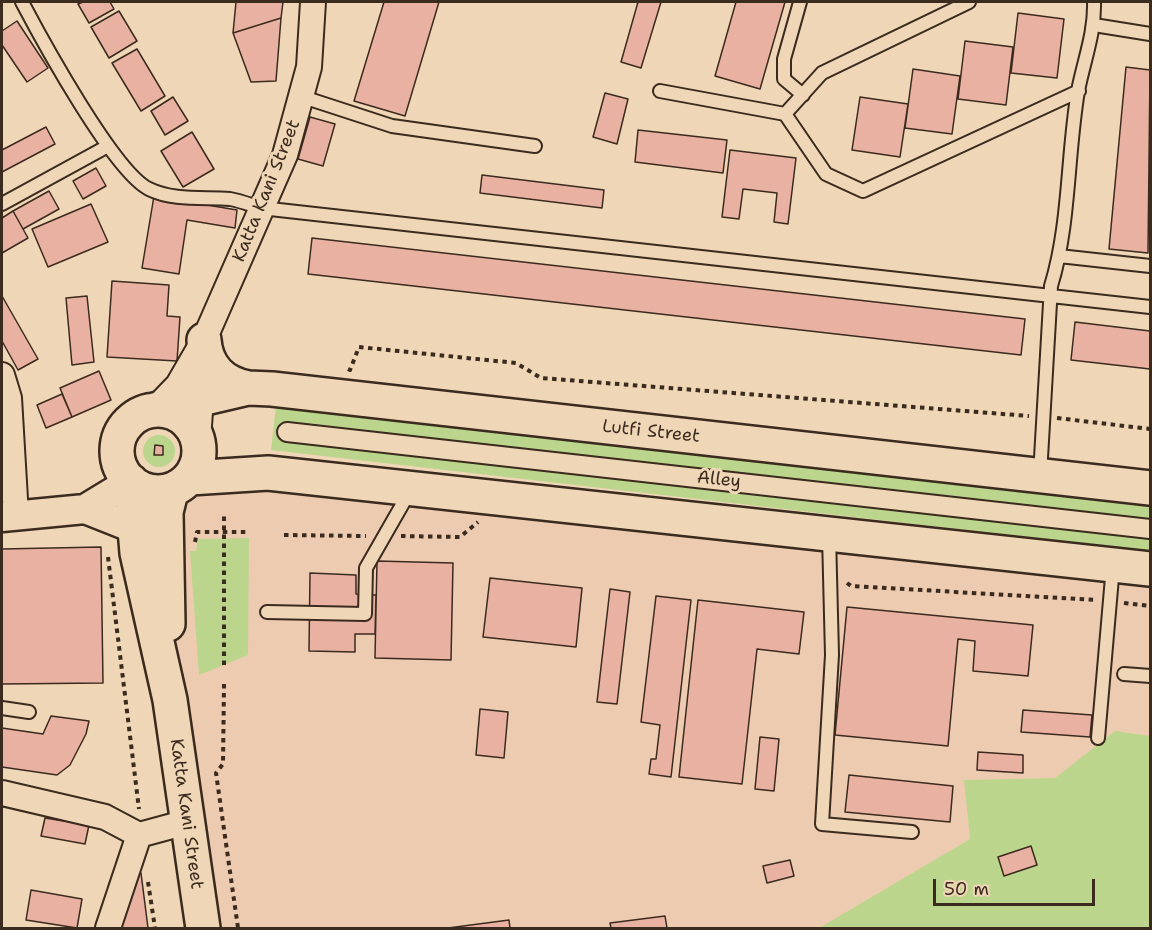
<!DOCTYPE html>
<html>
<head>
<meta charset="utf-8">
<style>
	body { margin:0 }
	#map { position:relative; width:1152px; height:930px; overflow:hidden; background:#efd6b6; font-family:"Shantell Sans",sans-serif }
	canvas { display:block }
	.frame { position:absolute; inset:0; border:3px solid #3b2a1e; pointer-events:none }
	.scale { position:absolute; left:933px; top:879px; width:162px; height:27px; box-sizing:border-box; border:3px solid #3b2a1e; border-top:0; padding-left:8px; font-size:18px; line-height:21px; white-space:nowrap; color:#3b2a1e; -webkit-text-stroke:4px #efd6b6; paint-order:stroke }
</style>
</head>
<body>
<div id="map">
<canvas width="1152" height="930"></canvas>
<div class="frame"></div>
<div class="scale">50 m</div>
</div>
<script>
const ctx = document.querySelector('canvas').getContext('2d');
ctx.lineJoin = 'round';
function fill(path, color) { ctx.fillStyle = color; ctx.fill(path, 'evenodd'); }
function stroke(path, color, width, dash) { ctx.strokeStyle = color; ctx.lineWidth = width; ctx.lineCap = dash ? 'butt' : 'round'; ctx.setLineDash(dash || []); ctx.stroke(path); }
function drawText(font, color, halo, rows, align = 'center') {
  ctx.font = font + ' "Shantell Sans",sans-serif'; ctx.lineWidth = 6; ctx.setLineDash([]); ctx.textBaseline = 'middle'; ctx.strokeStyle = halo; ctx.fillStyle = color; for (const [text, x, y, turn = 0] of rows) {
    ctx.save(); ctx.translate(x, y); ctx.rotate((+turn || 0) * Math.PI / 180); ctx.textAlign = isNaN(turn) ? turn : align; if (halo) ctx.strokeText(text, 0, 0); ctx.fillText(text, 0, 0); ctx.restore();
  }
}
fill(new Path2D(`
	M190,478L1150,569V736L1115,731L1055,778L965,780L970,839L819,928H203L177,752L166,533ZM847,607L1032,625L1028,676L973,671L975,641L958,639L948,746L835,735Z`), '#edcbb0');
fill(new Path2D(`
	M276,406L1150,505V551L271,450Z
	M143 451a16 16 0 1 1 32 0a16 16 0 1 1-32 0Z
	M249,538L248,655L199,675L190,551H196L198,539Z
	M1115,731L1150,736V928H819L970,839L964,780L1055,778Z`), '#bbd58c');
const building = new Path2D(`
	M83,2H110L114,9L89,23L78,4Z
	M236,2H283L281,18L233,33Z
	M384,2H439L405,116L354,101Z
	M638,2H661L641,68L621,62Z
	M736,2H785L760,89L715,76Z
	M119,11L137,41L109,58L91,27Z
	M1018,13L1064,19L1057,78L1011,73Z
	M281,18L276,81L251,82L233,33Z
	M17,21L48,68L27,82L2,45V31Z
	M965,41L1013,47L1006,105L958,99Z
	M137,49L165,96L141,111L112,63Z
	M1126,67L1150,70L1148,253L1109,249Z
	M913,69L960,76L952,134L905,128Z
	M605,93L628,99L617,144L593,137Z
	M173,97L188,121L165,135L151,111Z
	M860,97L908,104L900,157L852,150Z
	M310,117L335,124L323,166L298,159Z
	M46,127L55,144L2,172V150Z
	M638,130L727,140L723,173L635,162Z
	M192,132L214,169L183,187L161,151Z
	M730,150L796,158L788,224L774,222L777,193L743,189L739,219L722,217Z
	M96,168L106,186L83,199L73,181Z
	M482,175L604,190L602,208L480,193Z
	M49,191L59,209L23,229L13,211Z
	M154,196L237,210L235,228L187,220L179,274L142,268Z
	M91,204L108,242L48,267L32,229Z
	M13,211L28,238L2,253V218Z
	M312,238L1025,319L1021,355L308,274Z
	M112,281L169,285L167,316L180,317L177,361L107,357Z
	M2,296L38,359L18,370L2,341Z
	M87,296L94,362L72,365L66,298Z
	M1075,322L1150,331V369L1071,360Z
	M99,371L111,400L72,417L60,388Z
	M62,394L72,417L46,428L37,405Z
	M155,445L163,446V455H154Z
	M101,547L103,683L2,684V549Z
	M377,561L453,563L451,660L375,658Z
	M310,573L356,575V594L376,595L375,634H355V652L309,651Z
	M490,578L582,588L576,647L483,637Z
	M610,589L630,592L617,704L597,702Z
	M656,596L691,600L671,777L649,774L651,759H656L660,725L641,722Z
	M698,600L804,612L799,654L757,649L742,784L679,777Z
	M847,607L1033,625L1028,676L973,671L975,641L958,639L948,746L835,735Z
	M480,709L508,712L504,758L476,755Z
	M1023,710L1092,715L1090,737L1021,732Z
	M51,716L89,721L86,734L70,765L57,775L2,767V728L43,734Z
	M760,737L779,739L774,791L755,789Z
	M978,752L1023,755V773L977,770Z
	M849,775L953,786L950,822L845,812Z
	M45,818L89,825L85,844L41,836Z
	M1031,846L1037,865L1004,876L998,857Z
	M790,860L794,876L767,883L763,866Z
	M141,873L148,928H119L134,874Z
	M31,890L82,899L77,928L26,920Z
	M665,916L667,928H611L610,923Z
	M509,920L510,928H448Z`);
fill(building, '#e9b1a1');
stroke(building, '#3b2a1e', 1.5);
const service = new Path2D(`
	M22,2C42,40 114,172 149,189C173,201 204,197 230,199C241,201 251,205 261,208L1150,307
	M800,2L784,59V79L803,95
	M969,2L822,73L785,114L826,174L863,191L1079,91
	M1094,25L1150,34
	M660,91L785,114
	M303,97L392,126L535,146
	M2,204L108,146
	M1059,256L1150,266
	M1040,475L1051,286C1070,224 1067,156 1078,91C1084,60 1095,33 1094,2
	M829,535L832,655L822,824L912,832
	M267,612L365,614L366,568L410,491
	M1124,674L1150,676
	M2,708L29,712
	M1098,738L1113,566`);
const pedestrian = new Path2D(`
	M287,432L1150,529`);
const minor = new Path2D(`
	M2,375L9,398L16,516
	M154,410L178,385L204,340L285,155L309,67L313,2
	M198,439L202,385
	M2,793L105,817L139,835L187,822
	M108,928L139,835`);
const tertiary = new Path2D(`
	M85,509L133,528
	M2,517L85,509L131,481`);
const secondary = new Path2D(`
	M204,340C206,367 222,383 248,388
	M154,410L248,388L272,389L1150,488
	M117 451a41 41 0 1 1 82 0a41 41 0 1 1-82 0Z
	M190,478L268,473L1150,569
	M131,481L137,553L170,700L203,928
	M168,624L166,512L171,492`);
stroke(service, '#3b2a1e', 16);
stroke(pedestrian, '#3b2a1e', 22);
stroke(minor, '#3b2a1e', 28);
stroke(tertiary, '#3b2a1e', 33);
stroke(secondary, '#3b2a1e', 38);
stroke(new Path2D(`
	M348,369L350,370L359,347L516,363L541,378L1029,416
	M1057,418L1150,429
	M284,535L366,536
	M401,536L460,537L478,522
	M195,542L197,532H248
	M108,557L139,809
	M847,583L851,586L1096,600
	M1124,603L1150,606
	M224,665V513
	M224,684L223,764L216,773L238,928
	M148,882L155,928`), '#3b2a1e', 4, [4.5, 4.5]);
stroke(service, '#efd6b6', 12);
stroke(pedestrian, '#efd6b6', 18);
stroke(minor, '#efd6b6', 24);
stroke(tertiary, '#efd6b6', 28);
stroke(secondary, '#efd6b6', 33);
drawText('18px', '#3b2a1e', '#efd6b6', [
	["Katta Kani Street",267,191,-68],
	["Lutfi Street",651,432,6],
	["Alley",719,480,6],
	["Katta Kani Street",186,814,82]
]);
</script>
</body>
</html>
